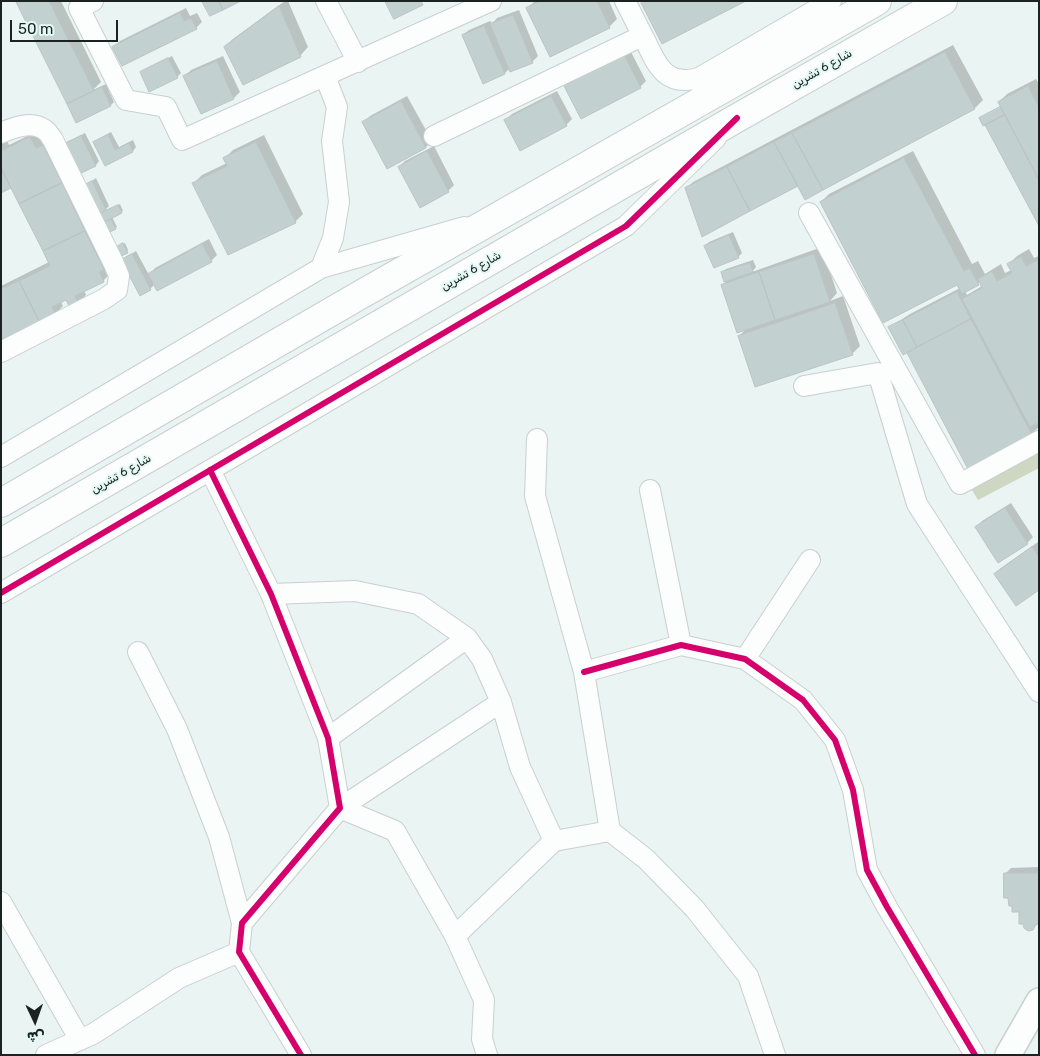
<!DOCTYPE html>
<html>
<head>
<meta charset="utf-8">
<style>
	body { margin:0 }
	#map { position:relative; width:1040px; height:1056px; overflow:hidden; background:#eaf4f2; font-family:Rubik,"Noto Naskh Arabic",sans-serif }
	canvas { display:block }
	.frame { position:absolute; inset:0; border:2px solid #1b2321; pointer-events:none }
	.north { position:absolute; left:10px; top:996px; width:50px; height:50px; -webkit-text-stroke:4px #e5f9f4; paint-order:stroke; rotate:177deg; font-size:14px; font-weight:700; line-height:20px; text-align:center; color:#1b2321 }
	.north::after { content:''; display:block; margin:auto; width:18px; height:22px; background:#1b2321; clip-path:polygon(50% 0,100% 100%,50% 72%,0 100%) }
	.scale { position:absolute; left:10px; top:20px; width:108px; height:22px; box-sizing:border-box; border:2px solid #1b2321; border-top:0; padding-left:6px; font-size:15px; line-height:18px; white-space:nowrap; color:#1b2321; -webkit-text-stroke:4px #e5f9f4; paint-order:stroke }
</style>
</head>
<body>
<div id="map">
<canvas width="1040" height="1056"></canvas>
<div class="frame"></div>
<div class="north">ش</div>
<div class="scale">50 m</div>
</div>
<script>
const ctx = document.querySelector('canvas').getContext('2d');
ctx.lineJoin = 'round';
function fill(path, color) { ctx.fillStyle = color; ctx.fill(path, 'evenodd'); }
function stroke(path, color, width, dash) { ctx.strokeStyle = color; ctx.lineWidth = width; ctx.lineCap = dash ? 'butt' : 'round'; ctx.setLineDash(dash || []); ctx.stroke(path); }
function drawText(font, color, halo, rows, align = 'center') {
  ctx.font = font + ' Rubik,"Noto Naskh Arabic",sans-serif'; ctx.lineWidth = 4; ctx.setLineDash([]); ctx.textBaseline = 'middle'; ctx.strokeStyle = halo; ctx.fillStyle = color; for (const [text, x, y, turn = 0] of rows) {
    ctx.save(); ctx.translate(x, y); ctx.rotate((+turn || 0) * Math.PI / 180); ctx.textAlign = isNaN(turn) ? turn : align; if (halo) ctx.strokeText(text, 0, 0); ctx.fillText(text, 0, 0); ctx.restore();
  }
}
fill(new Path2D(`
	M1039,449V468L978,500L969,485Z`), '#ced7c2');
fill(new Path2D(`
	M19,1H61L101,82L93,90L106,84L114,102L111,105L77,122Z
	M285,1H288L308,47L300,56L225,47L233,39Z
	M535,1H609L617,19L609,27L528,8Z
	M186,8L190,16L197,13L202,22L196,28L114,47L120,41Z
	M519,10L538,56L532,62L510,68L505,73L463,35L469,30L490,21L492,24L497,18Z
	M953,45L983,100L975,108L798,185L687,188L693,182Z
	M630,50L646,81L640,87L565,86L571,80Z
	M172,56L181,73L177,77L141,73L145,69Z
	M223,56L240,92L234,98L185,76L191,70Z
	M1036,79L1039,84V224L987,125L991,121L982,117L1002,107L999,102L1007,94Z
	M557,91L572,119L566,125L506,120L512,114Z
	M407,96L432,141L426,147L388,167L364,122L370,116Z
	M36,132L42,143L49,140L111,273L103,281L84,290L86,295L78,303L67,299L61,302L63,306L55,314L1,341V286L49,262L12,187L1,192V140L6,138L9,145Z
	M111,132L119,147L133,140L136,147L133,151L105,164L95,142L98,139Z
	M85,133L99,161L96,165L77,174L63,146L67,142Z
	M264,135L303,214L295,222L194,183L202,175L227,163L225,158L233,150Z
	M434,146L454,185L448,191L420,206L399,167L405,161Z
	M913,151L972,264L978,261L985,274L1001,264L1005,273L1012,270L1009,264L1017,256L1029,249L1034,258L1039,256V421L1037,422L1039,427L1031,434L908,353L912,349L890,327L910,314L960,288L957,283L821,202L829,194ZM980,282L982,286L967,295L965,291Z
	M96,178L109,206L103,212L120,204L123,211L112,217L117,227L107,233L98,215L102,211L84,186Z
	M733,232L742,253L738,257L705,246L709,242Z
	M209,239L217,255L211,261L158,290L155,284L150,289L122,260L136,251L149,275L155,268Z
	M125,243L128,250L127,252L118,246Z
	M822,247L837,293L830,301L843,296L860,346L852,354L739,336L746,329L722,285L726,282L723,273L726,269L753,260L756,267L752,272Z
	M1011,503L1033,537L1027,543L977,527L982,521Z
	M1038,542L1039,589L995,574L1001,568Z
	M1039,867V923L1034,927L1020,911L1013,905L1005,874L1011,868Z`), '#0003');
const building = new Path2D(`
	M49,1L94,91L67,104L16,2Z
	M202,1H219L223,10L210,16Z
	M219,1H241L223,10Z
	M385,1H421L423,5L394,19Z
	M540,1H597L610,28L550,57L526,8Z
	M643,1H746L662,44L641,3Z
	M279,6L301,57L243,85L224,47Z
	M180,13L184,21L191,18L197,29L122,66L112,47Z
	M513,15L533,63L510,72L490,24Z
	M484,26L505,74L483,84L462,35Z
	M945,52L975,109L823,190L792,133Z
	M624,55L641,88L581,119L564,86Z
	M168,58L178,78L149,92L140,72Z
	M217,61L234,99L201,114L183,76Z
	M1028,86L1039,107V180L998,102Z
	M102,87L111,106L76,123L67,104Z
	M551,96L567,126L520,151L504,120Z
	M401,101L426,148L387,169L362,122Z
	M1000,107L1005,115L983,126L979,118Z
	M1005,115L1039,180V226L985,125Z
	M792,133L823,190L805,200L774,142Z
	M108,135L115,150L129,143L133,152L105,166L93,142Z
	M81,136L96,166L77,175L62,145Z
	M30,137L36,148L43,145L62,183L19,204L1,168V147L3,150Z
	M256,142L296,223L228,255L192,183L227,166L223,158Z
	M774,142L798,186L750,211L727,167Z
	M427,151L449,192L420,208L398,167Z
	M904,158L964,271L970,268L979,285L962,294L957,285L883,323L820,202Z
	M727,167L750,211L702,237L685,188Z
	M1,168L11,188L1,193Z
	M92,181L106,210L97,215L83,186Z
	M62,183L85,231L43,251L19,204Z
	M118,205L122,213L101,224L97,215Z
	M111,219L116,229L106,234L101,224Z
	M85,231L104,270L99,272L104,282L75,296L79,304L70,308L66,300L52,307L56,316L40,323L19,281L50,266L43,251Z
	M729,235L739,258L714,268L704,246Z
	M123,243L128,253L119,257L115,248Z
	M202,244L212,262L157,291L148,274Z
	M132,254L151,290L140,296L121,260Z
	M814,254L830,302L775,320L759,272Z
	M1021,257L1026,266L1039,259V422L1030,427L962,299L982,288L978,279L992,271L997,281L1012,273L1007,264Z
	M750,263L753,272L724,282L721,272Z
	M759,272L775,320L737,333L721,285Z
	M19,281L40,323L1,342V289Z
	M957,292L971,319L917,347L903,320Z
	M835,303L853,355L755,387L738,336Z
	M971,319L1032,435L968,469L907,353Z
	M903,320L917,347L903,355L888,327Z
	M1005,508L1028,544L998,563L975,527Z
	M1032,547L1039,557V590L1016,606L994,574Z
	M1004,873H1039V924H1036L1033,930L1028,931L1024,928L1023,924H1019V912H1012V906H1009L1008,898H1004Z`);
fill(building, '#c2d0d0');
stroke(building, '#bbc4c4', 1);
const minor = new Path2D(`
	M93,1L79,8L126,100L166,107L182,140L491,1
	M326,1L358,62
	M625,1C632,14 638,27 645,40C657,66 666,87 699,78L831,1
	M1,133C14,127 32,120 45,130C48,132 51,137 53,140L114,264L119,276L117,290L104,299L1,352
	M434,136L642,36
	M809,213L960,484L1039,441
	M321,268L333,238L339,202L332,141L337,107L325,76
	M804,386L878,373L917,504L1039,692
	M537,439L535,496L584,672L610,831
	M1,457L321,268L464,227
	M210,470L271,594L328,738L340,808L242,923L239,952L301,1055
	M650,490L681,645
	M1,593L626,226L716,138
	M271,594L355,591L418,604L467,638L482,659L501,702L520,767L554,841
	M138,652L177,729L219,837L242,923
	M745,659L810,560
	M584,672L681,645L745,659L803,700L835,740L853,790L867,870L887,907L975,1055
	M328,738L467,638
	M340,808L395,831L455,936L484,1000L482,1039L487,1055
	M340,808L501,702
	M1,902L80,1040
	M455,936L554,841L610,831L646,859L694,908L748,976L775,1055
	M46,1055L93,1034L179,978L239,952`);
const major = new Path2D(`
	M1008,1055L1039,1001`);
const highway = new Path2D(`
	M1,503L360,295L877,1
	M1,543L737,118L943,1`);
stroke(minor, '#c8d0ce', 22);
stroke(major, '#c8d0ce', 28);
stroke(highway, '#c8d0ce', 30);
stroke(minor, '#fcfdfd', 20);
stroke(major, '#fcfdfd', 25);
stroke(highway, '#fcfdfd', 28);
stroke(new Path2D(`
	M210,470L271,594L328,738L340,808L242,923L239,952L301,1055
	M1,593L626,226L737,118
	M584,672L681,645L745,659L803,700L835,740L853,790L867,870L887,907L975,1055`), '#d6006c', 6);
drawText('12px', '#1b2321', '#e5f9f4', [
	["شارع 6 تشرين",822,69,-30],
	["شارع 6 تشرين",471,271,-30],
	["شارع 6 تشرين",121,474,-30]
]);
</script>
</body>
</html>
